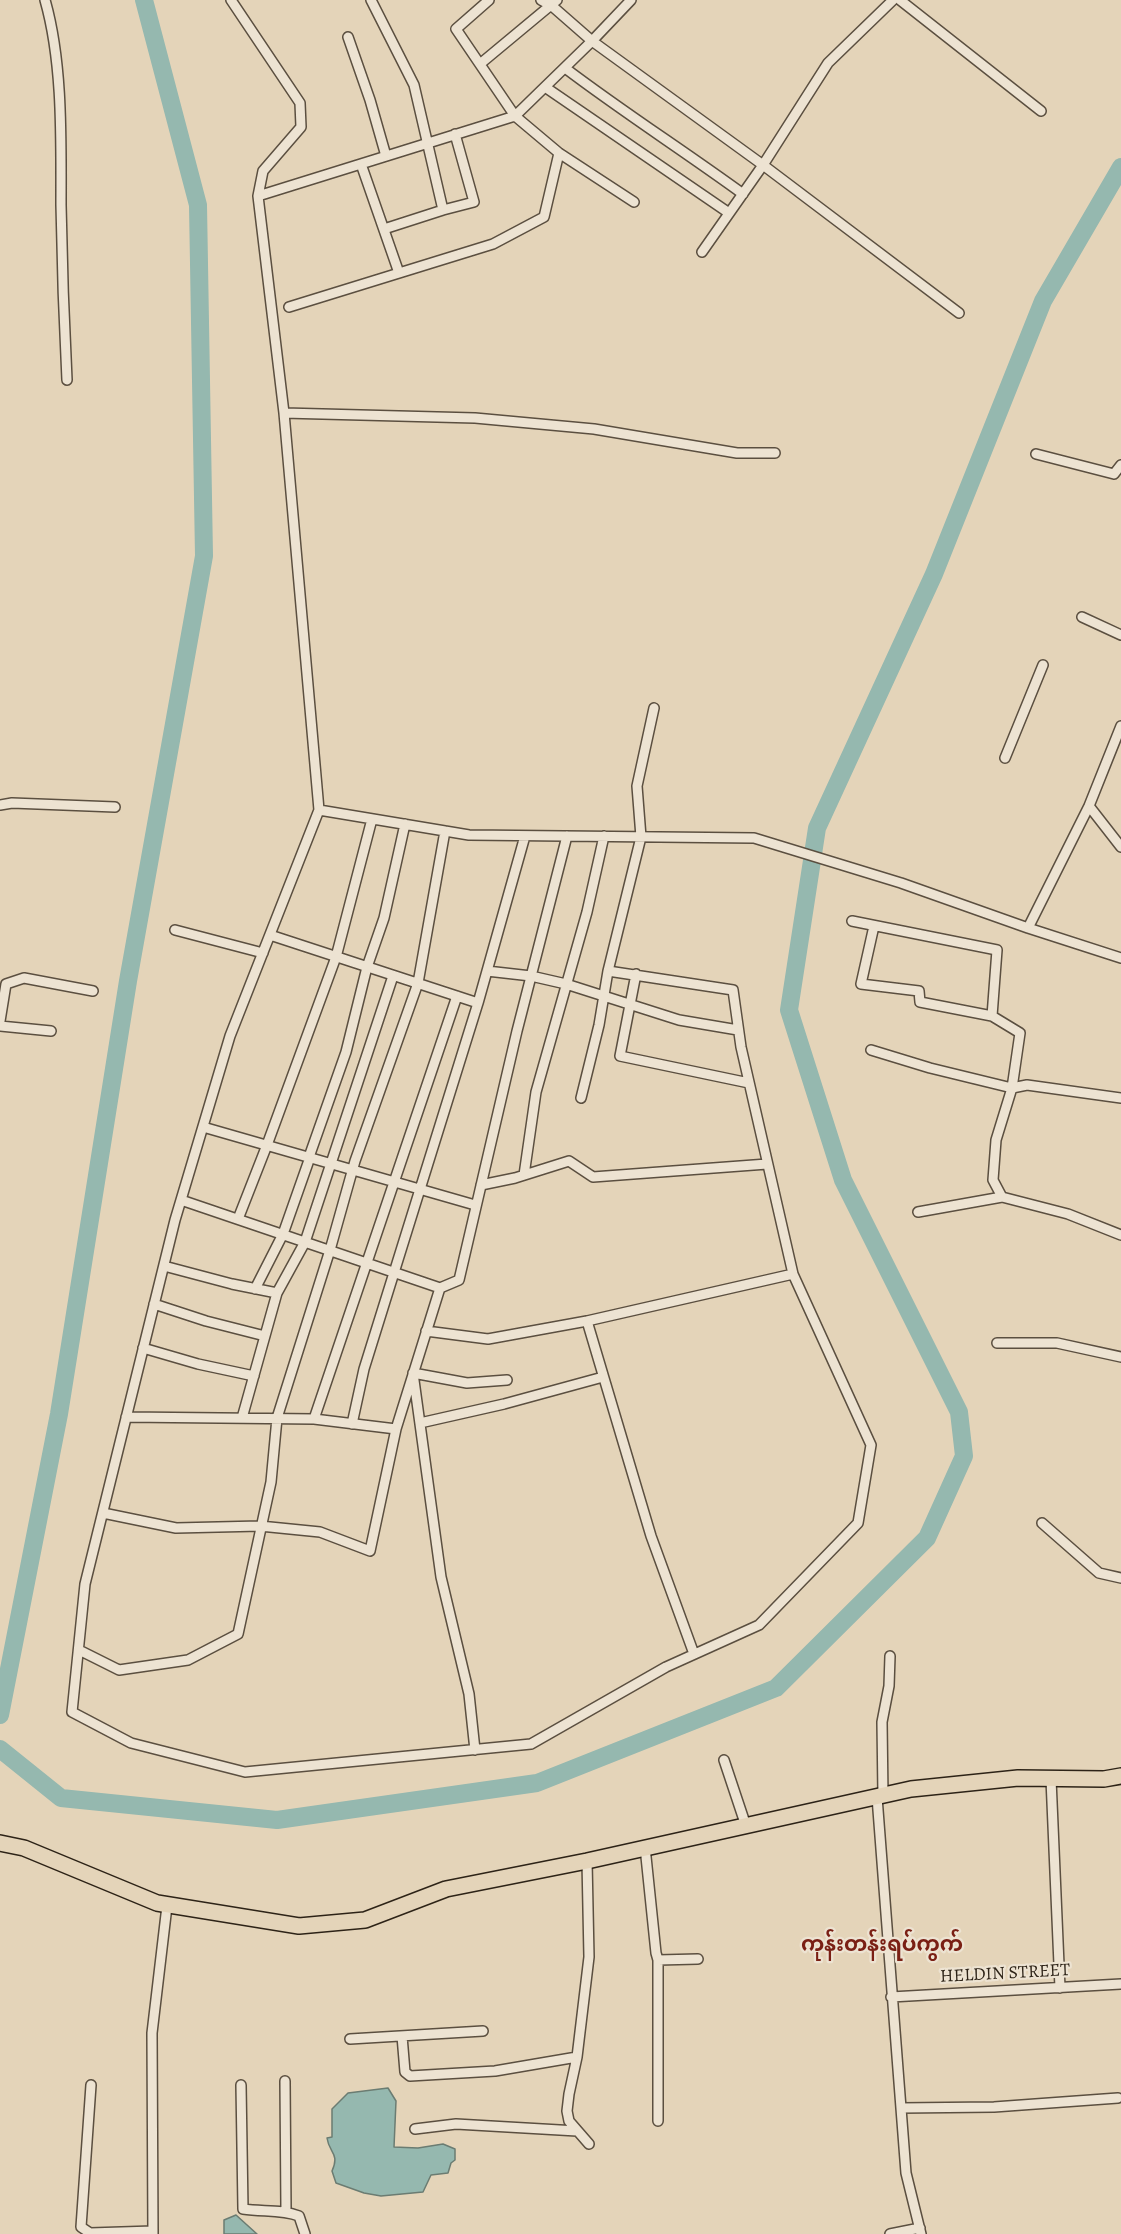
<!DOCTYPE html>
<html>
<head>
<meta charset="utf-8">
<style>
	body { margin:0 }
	canvas { display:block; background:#e4d4b9 }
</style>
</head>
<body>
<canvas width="1121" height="2234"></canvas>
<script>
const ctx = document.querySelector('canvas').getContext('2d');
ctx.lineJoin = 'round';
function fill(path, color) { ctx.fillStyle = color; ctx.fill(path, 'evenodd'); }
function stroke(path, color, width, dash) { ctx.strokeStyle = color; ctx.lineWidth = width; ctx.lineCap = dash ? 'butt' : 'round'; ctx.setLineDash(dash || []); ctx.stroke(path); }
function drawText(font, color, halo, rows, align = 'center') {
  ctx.font = font + ' Alegreya,"Noto Sans Myanmar",serif'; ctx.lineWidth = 4.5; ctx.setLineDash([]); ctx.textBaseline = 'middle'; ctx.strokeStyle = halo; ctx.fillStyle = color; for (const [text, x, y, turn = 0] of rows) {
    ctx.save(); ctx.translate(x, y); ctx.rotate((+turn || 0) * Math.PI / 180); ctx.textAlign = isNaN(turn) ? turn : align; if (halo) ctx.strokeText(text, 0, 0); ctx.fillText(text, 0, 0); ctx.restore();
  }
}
const water = new Path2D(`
	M388,2088L396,2101L394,2147L418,2148L443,2144L455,2149V2160L451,2163L448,2173L431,2175L423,2192L381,2196L364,2193L336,2183L332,2171C340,2153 329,2153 327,2138L332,2137V2109L348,2093Z
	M236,2215L257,2234H224V2220Z`);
fill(water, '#95b8af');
stroke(water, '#6b7c72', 1.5);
stroke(new Path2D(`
	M0,1715L59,1414L128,981L204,556L198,205L144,0
	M0,1749L61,1798L277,1820L537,1783L776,1688L927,1538L964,1456L959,1412L843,1180L789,1010L817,828L934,574L1043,301L1121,167`), '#95b8af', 18);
const street = new Path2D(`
	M45,0C63,63 61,140 61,205C62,264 64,322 67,380
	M231,0L300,103L301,127L263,171L258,196L284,413L319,810L230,1036L175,1220L85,1584L72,1712L131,1743L245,1772L531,1744L666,1667L759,1625L858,1523L871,1445L793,1274L741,1047L733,990L608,971
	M371,0L414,85L443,210L384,229
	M489,0L456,29L515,116L559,153L634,202
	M541,0L552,6L592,41L763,165L959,313
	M900,0L1041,111
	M348,37L370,100L386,156
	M480,64L557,0
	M565,68C623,112 684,151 743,194
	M545,87L729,213
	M361,164L399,273
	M258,196L515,116L592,41L631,0
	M443,210L474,202L455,134
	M702,252L763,165L828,63L893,0
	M289,307L493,244L544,217L559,153
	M284,413L475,418L594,429L737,453H775
	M1036,454L1114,474L1121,465
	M1082,617L1121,635
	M1005,758L1043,665
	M0,805L12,803L115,807
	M1089,806L1121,847
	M319,810L469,835L754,838L901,883L1028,928L1121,958
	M852,921L997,950L992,1016L1020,1033L1012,1088L996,1140L993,1180L1002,1197
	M874,926L861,984L919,991L920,1002L992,1016
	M1028,928L1089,806L1121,726
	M175,930L263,953
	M270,935L478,1003
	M487,971L531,976L566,984L679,1020L738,1030
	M636,974L620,1056L749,1083
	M0,1021L6,984L24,978L93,991
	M0,1026L51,1031
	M871,1050L930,1068L1012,1088L1027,1085L1121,1098
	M581,1098L599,1025L608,971L641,837L637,786L654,708
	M203,1127L475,1205
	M309,1157L346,1052L367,967L384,918L405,824
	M524,1175L536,1092L587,912L604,836
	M481,1185L515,1178L569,1161L593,1177L767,1164
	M181,1200L440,1288L459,1280L517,1031L567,836
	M918,1212L1002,1197L1068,1214L1121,1235
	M238,1219L267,1145L336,957L372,819
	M164,1266L232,1284L277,1293
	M255,1289L283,1234L308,1163
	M154,1304L206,1321L265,1336
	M587,1321L793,1274
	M426,1331L488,1339L587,1321L651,1536L694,1654
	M997,1343H1057L1121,1357
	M143,1348L198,1364L254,1376
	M126,1417L314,1419L396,1429
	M242,1418L277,1293L305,1242L393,976
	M314,1419L457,996
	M420,1423L504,1404L603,1377
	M352,1424L364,1369L478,1003L525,836
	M103,1513L176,1528L260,1526L320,1532L370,1551L396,1429L440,1288
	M1042,1523L1099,1573L1121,1578
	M79,1650L119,1670L188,1660L238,1634L271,1482L277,1418L330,1250L355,1161L418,983L445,831
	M475,1750L469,1694L441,1577L413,1373L467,1383L507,1380
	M724,1760L746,1826
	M1051,1779L1060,1988
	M883,1796L882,1722L889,1686L890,1656
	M877,1797L906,2173L921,2234
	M645,1847L656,1953L658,1960L698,1959
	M587,1861L589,1957L577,2057L569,2094L567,2111L569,2121L589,2144
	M891,1997L1121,1984
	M402,2036L405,2072L410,2076L495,2071L577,2057
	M350,2039L483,2031
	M285,2081L286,2211
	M91,2085L81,2227L90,2233L153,2231
	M241,2085L243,2209C263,2212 282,2209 299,2216L305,2234
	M901,2108L994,2107L1118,2098
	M658,2121V1960
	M415,2129L456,2124L577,2131
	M153,2234L152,2033L167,1906
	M890,2234L920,2228`);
const primary = new Path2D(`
	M0,1843L24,1848L157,1903L299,1926L365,1920L446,1889L587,1861L911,1789L1018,1778L1104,1779L1121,1776`);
stroke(street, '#5b4f40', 12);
stroke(primary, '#2d2317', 18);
stroke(street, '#ede3d2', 9);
stroke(primary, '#e4d4b9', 15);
drawText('18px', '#2d2317', '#ede3d2', [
	["HELDIN STREET",1005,1974,-3]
]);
drawText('bold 21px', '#7a1f14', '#ede3d2', [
	["ကုန်းတန်းရပ်ကွက်",882,1946]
]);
</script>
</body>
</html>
